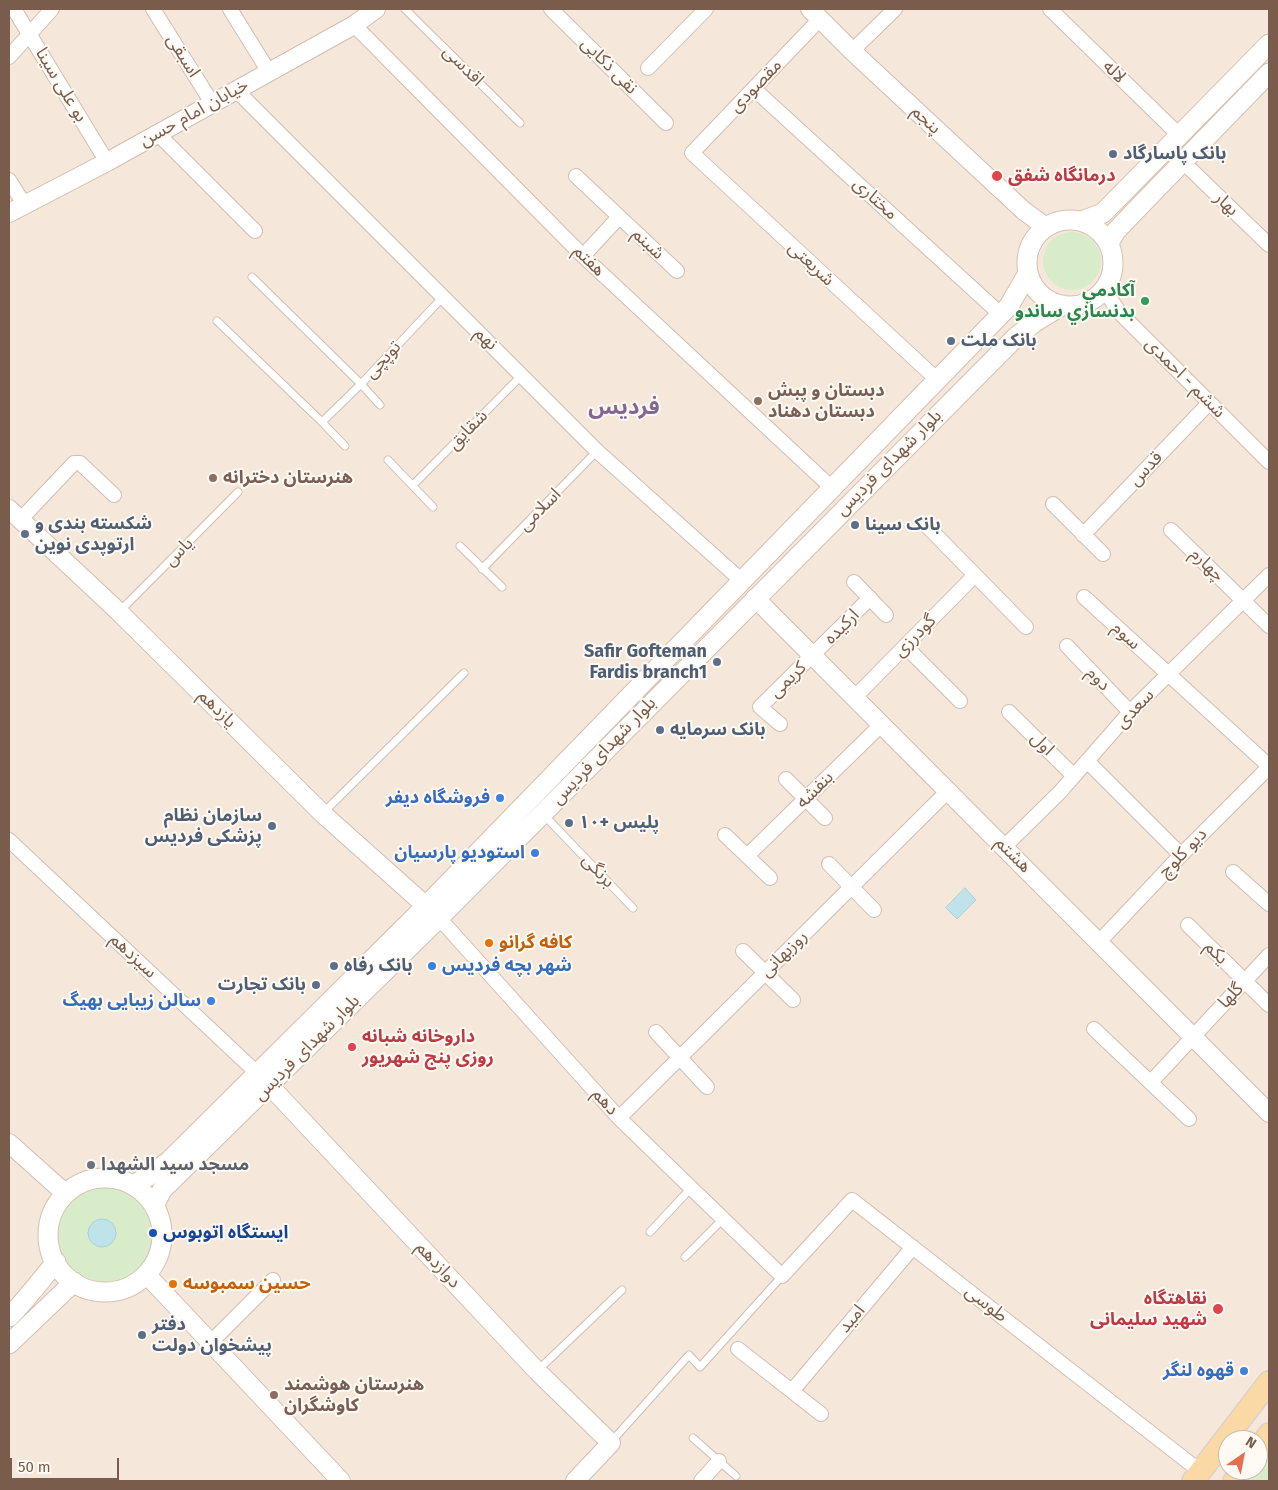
<!DOCTYPE html>
<html>
<head>
<meta charset="utf-8">
<style>
	body { margin:0 }
	#map { position:relative; width:1278px; height:1490px; overflow:hidden; background:#fdf6ec; font-family:"Fira Sans",sans-serif }
	canvas { display:block }
	.frame { position:absolute; inset:0; border:10px solid #7a5c4d; pointer-events:none }
	.north { position:absolute; left:1218px; top:1430px; width:50px; height:50px; box-sizing:border-box; background:#fffaf3; border:1px solid #cabbb1; border-radius:50%; rotate:33deg; font-size:14px; font-weight:700; line-height:20px; text-align:center; color:#7a5c4d }
	.north::after { content:''; display:block; margin:auto; width:18px; height:22px; background:#e76f51; clip-path:polygon(50% 0,100% 100%,50% 72%,0 100%) }
	.scale { position:absolute; left:10px; top:1458px; width:109px; height:22px; box-sizing:border-box; border:2px solid #7a5c4d; border-top:0; padding-left:6px; font-size:15px; line-height:18px; white-space:nowrap; color:#7a5c4d; -webkit-text-stroke:4px #fffaf3; paint-order:stroke }
</style>
</head>
<body>
<div id="map">
<canvas width="1278" height="1490"></canvas>
<div class="frame"></div>
<div class="north">N</div>
<div class="scale">50 m</div>
</div>
<script>
const ctx = document.querySelector('canvas').getContext('2d');
ctx.lineJoin = 'round';
function fill(path, color) { ctx.fillStyle = color; ctx.fill(path, 'evenodd'); }
function stroke(path, color, width, dash) { ctx.strokeStyle = color; ctx.lineWidth = width; ctx.lineCap = dash ? 'butt' : 'round'; ctx.setLineDash(dash || []); ctx.stroke(path); }
function drawText(font, color, halo, rows, align = 'center') {
  ctx.font = font + ' "Fira Sans","Noto Sans Arabic",sans-serif'; ctx.lineWidth = 4; ctx.setLineDash([]); ctx.textBaseline = 'middle'; ctx.strokeStyle = halo; ctx.fillStyle = color; for (const [text, x, y, turn = 0] of rows) {
    ctx.save(); ctx.translate(x, y); ctx.rotate((+turn || 0) * Math.PI / 180); ctx.textAlign = isNaN(turn) ? turn : align; if (halo) ctx.strokeText(text, 0, 0); ctx.fillText(text, 0, 0); ctx.restore();
  }
}
fill(new Path2D(`
	M9,9H1269V1446L1258,1460V1440H1228V1470H1251L1242,1481H9Z`), '#f5e8da');
fill(new Path2D(`
	M1043 261a29 29 0 1 1 58 0a29 29 0 1 1-58 0Z
	M57 1232a50 50 0 1 1 100 0a50 50 0 1 1-100 0Z
	M1269,1450V1481H1244L1253,1470H1258V1464Z`), '#d8ecc9');
const water = new Path2D(`
	M965,888L976,900L957,919L946,908Z
	M88 1233a14 14 0 1 1 28 0a14 14 0 1 1-28 0Z`);
fill(water, '#bfe3e8');
stroke(water, '#a5d3da', 1);
const service = new Path2D(`
	M405,9L520,123
	M252,277L361,384L380,405
	M217,321L322,422L345,446
	M322,422L361,384L443,297
	M388,460L433,507
	M413,485L522,375
	M460,546L502,587
	M482,569L597,451
	M119,612L238,492
	M323,813L464,673
	M543,814L633,908
	M650,1232L691,1188
	M685,1257L723,1219
	M537,1371L622,1290
	M693,1438L736,1476
	M611,1442L689,1355L700,1367L782,1276`);
const minor = new Path2D(`
	M14,9L107,162
	M153,9L212,103
	M230,9L269,72
	M551,9L666,123
	M1050,9L1179,135
	M820,19L692,153L931,374
	M354,25L583,256L832,488
	M852,51L895,9
	M9,57L52,9
	M648,68L706,9
	M754,89L996,310
	M236,90L597,451L742,581
	M157,133L255,231
	M1183,162L1269,245
	M576,176L677,271
	M9,180L24,204
	M583,256L619,217
	M1104,290L1120,313L1269,462
	M1053,504L1103,554
	M20,520L74,463H80L114,495
	M926,525L1026,627
	M1171,530L1269,626
	M1083,535L1209,403
	M854,582L886,615
	M1084,597L1269,766
	M905,646L960,701
	M1067,646L1130,712
	M855,697L975,575
	M1009,712L1074,776
	M780,724L760,707L870,598
	M1087,761L1181,855
	M786,779L825,818
	M725,835L770,878
	M9,840L257,1073
	M1005,846L1060,792L1130,712L1269,575
	M748,855L882,724
	M829,864L874,910
	M1233,872L1269,904
	M439,918L619,1118L782,1276L852,1200L1201,1472
	M1188,925L1269,1005
	M1099,942L1181,855L1269,767
	M743,951L793,1000
	M1094,1029L1189,1119
	M656,1032L707,1087
	M1151,1082L1269,955
	M619,1118L948,791
	M210,1343L273,1280
	M738,1349L821,1414
	M792,1391L913,1247
	M701,1481L719,1461`);
const tertiary = new Path2D(`
	M810,9L852,51L1024,211L1046,227
	M9,213L107,162L354,25L376,9
	M9,509L119,612L323,814L426,906
	M755,598L1269,1113
	M269,1085L537,1371L611,1443L575,1481
	M9,1143L66,1194
	M146,1274L341,1481`);
const secondary = new Path2D(`
	M1027 263a43 43 0 1 1 86 0a43 43 0 1 1-86 0Z
	M1082,221L1103,213L1269,44
	M1109,243L1116,231L1136,210L1269,73
	M48 1235a57 57 0 1 1 114 0a57 57 0 1 1-114 0Z
	M133,1185L149,1176L169,1161L426,906L1009,306L1028,273
	M154,1206L162,1190L439,918L1016,337L1035,322L1063,305
	M9,1317C26,1300 40,1281 56,1262
	M9,1344L74,1282`);
const primary = new Path2D(`
	M1258,1449L1269,1434
	M1193,1481L1269,1382
	M1234,1481L1242,1470`);
stroke(service, '#d1beb0', 9);
stroke(minor, '#d1beb0', 16);
stroke(tertiary, '#d1beb0', 20);
stroke(secondary, '#d6c0b0', 21);
stroke(primary, '#dad1cd', 24);
stroke(service, '#fff', 7);
stroke(minor, '#fff', 14);
stroke(tertiary, '#fff', 18);
stroke(secondary, '#fff', 19);
stroke(primary, '#fbd9a5', 21);
for (const [x, y, r, color] of [
	[1113,154,5,"#5c6f8a"],
	[997,176,6,"#e0444e"],
	[1145,301,5,"#2e9e5b"],
	[951,341,5,"#5c6f8a"],
	[758,401,5,"#8d6e63"],
	[213,478,5,"#8d6e63"],
	[855,525,5,"#5c6f8a"],
	[25,534,5,"#5c6f8a"],
	[717,662,5,"#5c6f8a"],
	[660,730,5,"#5c6f8a"],
	[500,798,5,"#3f7fe0"],
	[569,823,5,"#5c6f8a"],
	[272,826,5,"#5c6f8a"],
	[535,853,5,"#3f7fe0"],
	[489,943,5,"#e8710a"],
	[334,966,5,"#5c6f8a"],
	[432,966,5,"#3f7fe0"],
	[316,985,5,"#5c6f8a"],
	[211,1001,5,"#3f7fe0"],
	[352,1047,5,"#e0444e"],
	[91,1165,5,"#6b7280"],
	[153,1233,5,"#1a4fb4"],
	[173,1284,5,"#e8710a"],
	[1218,1309,6,"#e0444e"],
	[142,1335,5,"#5c6f8a"],
	[1244,1371,5,"#3f7fe0"],
	[274,1395,5,"#8d6e63"]
]) { const dot = new Path2D(); dot.arc(x, y, r, 0, 2 * Math.PI); ctx.fillStyle = color; ctx.fill(dot); stroke(dot, '#fffaf3', 2); }
drawText('18px', '#7a5c4d', '#fffaf3', [
	["اسبقی",183,56,58],
	["اقدسی",463,66,45],
	["نقی ذکایی",609,66,45],
	["لاله",1114,72,44],
	["بو علی سینا",61,85,59],
	["مقصودی",756,86,-46],
	["خیابان امام حسن",194,113,-29],
	["پنجم",926,120,43],
	["مختاری",875,199,42],
	["بهار",1226,204,43],
	["شبنم",648,244,43],
	["هفتم",589,261,44],
	["شریعتی",811,264,43],
	["نهم",486,339,44],
	["توپچی",383,360,-47],
	["ششم - احمدی",1185,378,45],
	["شقایق",468,430,-45],
	["بلوار شهدای فردیس",889,463,-45],
	["قدس",1146,469,-46],
	["اسلامی",540,510,-45],
	["یاس",179,552,-45],
	["چهارم",1207,565,44],
	["ارکیده",842,627,-45],
	["گودرزی",915,636,-45],
	["سوم",1126,636,43],
	["دوم",1098,679,46],
	["کریمی",788,680,-44],
	["یازدهم",217,709,45],
	["سعدی",1135,709,-46],
	["اول",1042,744,45],
	["بلوار شهدای فردیس",604,751,-46],
	["بنفشه",815,790,-45],
	["دیو کلوچ",1183,853,-46],
	["هشتم",1013,855,45],
	["برنگی",598,871,47],
	["یکم",1216,953,45],
	["روزبهانی",784,954,-45],
	["سیزدهم",133,956,43],
	["گلها",1231,996,-47],
	["بلوار شهدای فردیس",307,1048,-45],
	["دهم",605,1102,48],
	["دوازدهم",438,1265,47],
	["طوسی",986,1304,38],
	["امید",852,1319,-50]
]);
drawText('bold 18px', '#4e5e75', '#fffaf3', [
	["بانک پاسارگاد",1123,154],
	["بانک ملت",961,341],
	["شکسته بندی و",35,524],
	["ارتوپدی نوین",35,545],
	["بانک سینا",865,525],
	["Safir Gofteman",707,652,"right"],
	["Fardis branch1",707,673,"right"],
	["بانک سرمایه",670,730],
	["سازمان نظام",262,816,"right"],
	["پزشکی فردیس",262,837,"right"],
	["پلیس +۱۰",579,823],
	["بانک رفاه",344,966],
	["بانک تجارت",306,985,"right"],
	["دفتر",152,1325],
	["پیشخوان دولت",152,1346]
], 'left');
drawText('bold 18px', '#be3a42', '#fffaf3', [
	["درمانگاه شفق",1008,176],
	["داروخانه شبانه",362,1037],
	["روزی پنج شهریور",362,1058],
	["نقاهتگاه",1207,1299,"right"],
	["شهید سلیمانی",1207,1320,"right"]
], 'left');
drawText('bold 18px', '#27864d', '#fffaf3', [
	["آكادمي",1135,291],
	["بدنسازي ساندو",1135,312]
], 'right');
drawText('bold 18px', '#785e54', '#fffaf3', [
	["دبستان و پبش",768,391],
	["دبستان دهناد",768,412],
	["هنرستان دخترانه",223,478],
	["هنرستان هوشمند",284,1385],
	["کاوشگران",284,1406]
], 'left');
drawText('bold 18px', '#366cbe', '#fffaf3', [
	["فروشگاه دیفر",490,798],
	["استودیو پارسیان",525,853],
	["شهر بچه فردیس",442,966,"left"],
	["سالن زیبایی بهیگ",201,1001],
	["قهوه لنگر",1234,1371]
], 'right');
drawText('bold 18px', '#c56008', '#fffaf3', [
	["کافه گرانو",499,943],
	["حسین سمبوسه",183,1284]
], 'left');
drawText('bold 18px', '#5b616d', '#fffaf3', [
	["مسجد سید الشهدا",101,1165]
], 'left');
drawText('bold 18px', '#164399', '#fffaf3', [
	["ایستگاه اتوبوس",163,1233]
], 'left');
drawText('bold 22px', '#846695', '#fffaf3', [
	["فردیس",624,408]
]);
</script>
</body>
</html>
